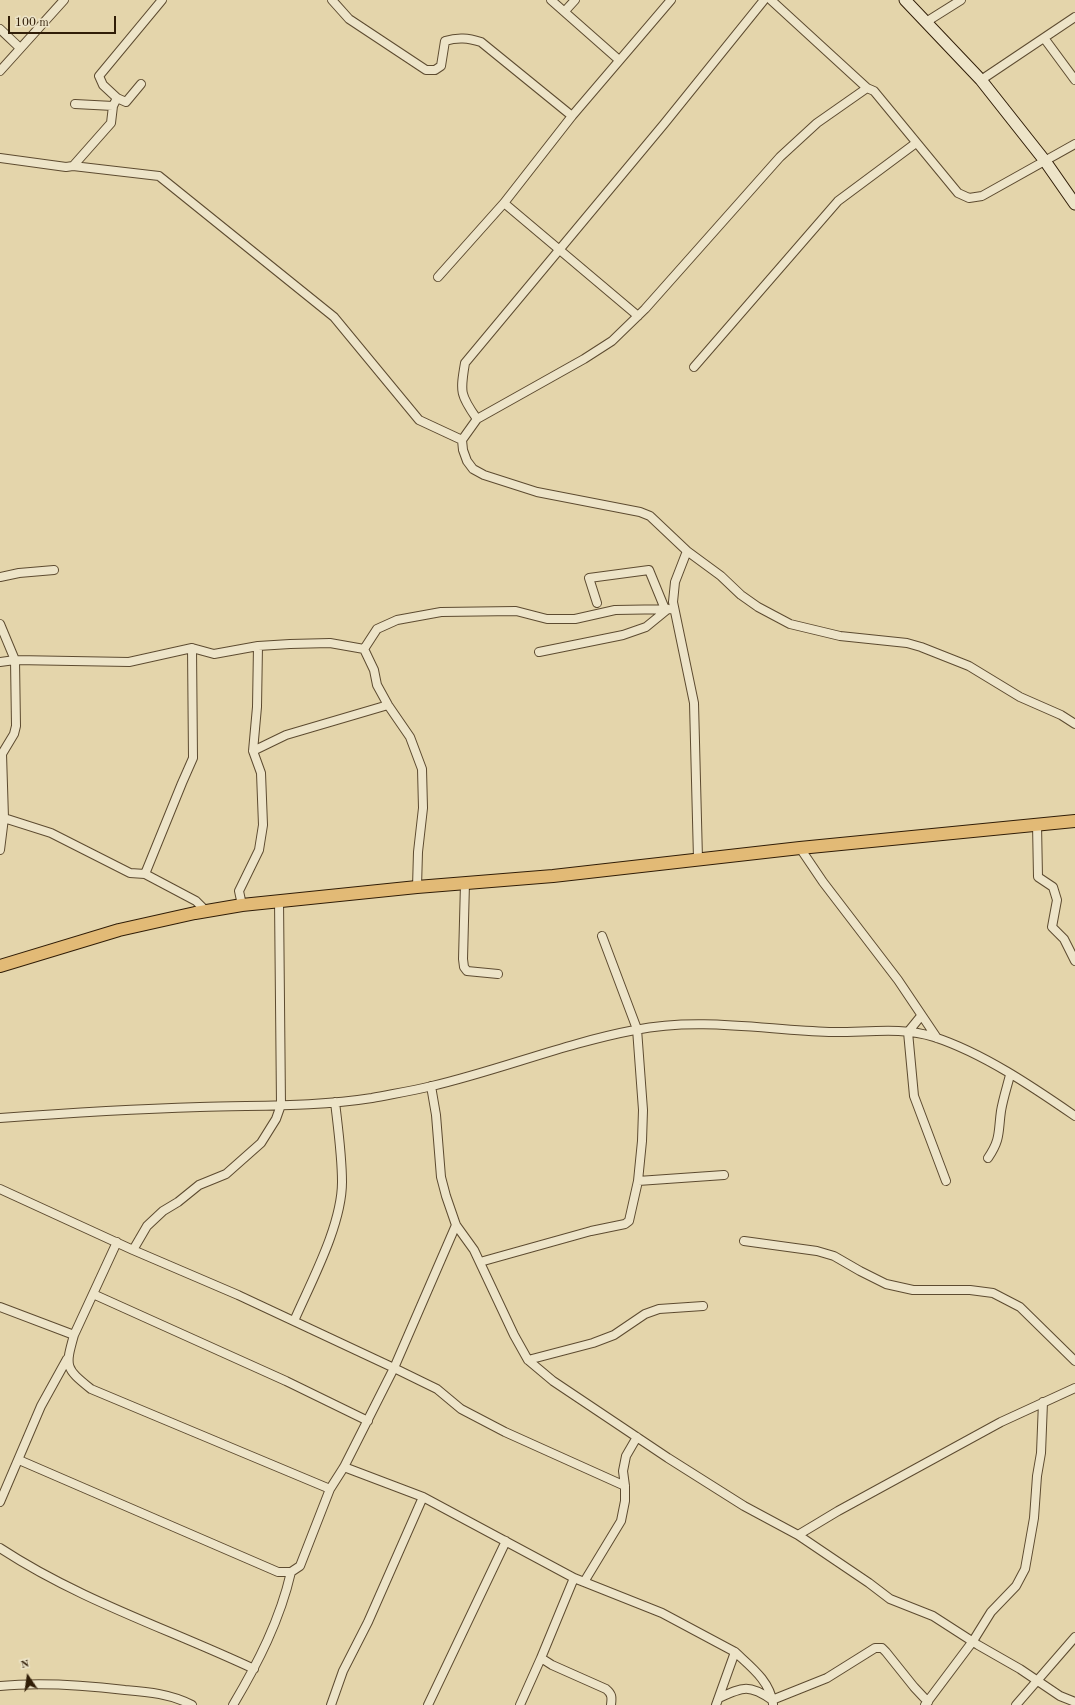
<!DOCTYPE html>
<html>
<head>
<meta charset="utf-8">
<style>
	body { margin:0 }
	#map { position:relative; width:1075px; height:1705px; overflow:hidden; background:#e4d5ab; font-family:"Old Standard TT",serif }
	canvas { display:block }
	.north { position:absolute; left:8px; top:1657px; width:40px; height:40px; -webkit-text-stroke:3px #ede4c8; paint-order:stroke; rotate:347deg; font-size:11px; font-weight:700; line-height:16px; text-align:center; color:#301d07 }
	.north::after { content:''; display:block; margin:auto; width:14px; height:18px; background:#301d07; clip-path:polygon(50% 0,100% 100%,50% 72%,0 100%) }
	.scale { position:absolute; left:8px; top:16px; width:108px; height:18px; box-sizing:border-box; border:2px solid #301d07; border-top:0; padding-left:5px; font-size:12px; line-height:14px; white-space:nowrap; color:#301d07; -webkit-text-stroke:3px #ede4c8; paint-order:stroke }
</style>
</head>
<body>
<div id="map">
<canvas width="1075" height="1705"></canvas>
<div class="north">N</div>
<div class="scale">100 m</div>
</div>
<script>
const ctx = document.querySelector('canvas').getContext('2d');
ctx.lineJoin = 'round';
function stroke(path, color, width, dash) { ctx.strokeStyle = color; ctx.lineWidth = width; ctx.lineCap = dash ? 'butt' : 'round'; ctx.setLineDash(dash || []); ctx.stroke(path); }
const minor = new Path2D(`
	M332,0L349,19L426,70H435L441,66L445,41C458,37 468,38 481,42L572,116
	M551,0L619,60
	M771,0L867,88
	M565,11L575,0
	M926,22L961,0
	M0,29L20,48
	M1044,38L1075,80
	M0,71L64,0
	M981,80L1075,17
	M117,98L126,102L141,84
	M75,104L113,106
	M0,158L66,167L73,166L159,176L334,317L419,420L462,440
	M73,166L111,123L113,106L117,98L103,85L99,76L162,0
	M504,203L638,316
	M438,277L504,203L572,116L671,0
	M694,367L838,201L916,143
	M477,419C460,395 460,392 465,363L664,124L764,0
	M687,551L721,576L741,595L758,607L790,624L840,636L907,643L921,647L969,666L1020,697L1061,715L1075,724
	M0,577L19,573L54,570
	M597,603L589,578L649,570L665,609
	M0,624L15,660L16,726L14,734L2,754L4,818L0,850
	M539,652L623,635L646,627L668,609
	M0,662L15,660L129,662L192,648L214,654L258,646L290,644L330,643L364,649
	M253,751L286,735L388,705
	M1,817L51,833L130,873L145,874L196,901L206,911
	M1037,824L1038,877L1053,887L1057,900L1052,927L1064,939L1075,961
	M800,848L823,882L898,980L937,1038
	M698,859L694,703L673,602L675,582L687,551L650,516L640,512L537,492L484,475L473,469L467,461L463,450L462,440L477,419L584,359L612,341L645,309L780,157L817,123L867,88L874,91L958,193L969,198L982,196L1075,144
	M145,874L182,783L193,758L192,648
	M465,883L463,959L464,967L467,971L498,974
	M417,887L418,852L423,808L422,769L410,737L388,705L377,685L374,670L364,649L377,629L397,620L441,612L516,611L547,619H575L615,610L674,609
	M242,905L239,891L259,850L263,825L261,773L253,751L257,707L258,646
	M921,1016L908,1032L914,1096L946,1181
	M431,1086L436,1115L441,1177L446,1196L456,1225L474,1250L514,1335L528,1360L553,1381L668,1458L744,1506L798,1535L869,1583L890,1599L933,1616L978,1645L1020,1669L1060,1696L1075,1702
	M0,1118C67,1113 133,1109 200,1107C257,1105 315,1107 372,1098C392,1094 412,1091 432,1086C500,1070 566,1043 635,1030C699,1017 766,1030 829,1032C864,1033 901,1026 934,1037C983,1053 1033,1087 1075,1116
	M988,1158C1001,1139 998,1132 1001,1111C1003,1099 1007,1087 1010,1075
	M638,1181L724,1175
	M0,1189L133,1250L238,1295L394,1368L437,1389L461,1409L505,1432L625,1486
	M744,1241L817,1251L834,1256L860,1271L886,1284L913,1290H970L993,1293L1020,1307L1075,1361
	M133,1250L147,1226L163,1211L178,1202L199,1185L226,1174L261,1143L276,1119L281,1105L279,900
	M480,1262L591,1231L625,1224L629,1221L638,1181L642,1141L643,1110L637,1029L602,936
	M93,1294L286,1381L368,1421
	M0,1307L74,1335C65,1367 65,1368 91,1389L330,1489
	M294,1321C311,1282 342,1225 342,1182C342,1156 338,1128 335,1102
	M74,1335L117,1242
	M528,1360L593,1343L614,1335L645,1314L659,1309L703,1306
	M19,1460L278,1572H291L300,1566L330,1489L344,1467L394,1368L456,1225
	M344,1467L423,1497L574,1578
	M0,1502L41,1406L67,1359
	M798,1535L838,1511L1001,1422L1075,1388
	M0,1548C79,1600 169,1629 254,1669
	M584,1582L621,1521L625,1501V1486L623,1471L626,1456L637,1437
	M735,1652C751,1667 770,1681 773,1704
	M0,1686C42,1682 83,1685 125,1690C149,1692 171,1694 192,1705
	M719,1698C743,1687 749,1684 772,1700
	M772,1700L827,1678L875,1648H882L886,1652L914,1687L928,1702
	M233,1705C258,1663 280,1620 291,1572
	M331,1705L343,1671L368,1622L423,1497
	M428,1705L506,1541
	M520,1705L541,1658
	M611,1705C612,1697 612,1694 606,1689L552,1665L541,1658L574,1578L662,1613L735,1652L716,1705
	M925,1705L973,1641L991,1612L1016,1586L1025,1569L1034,1518L1037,1476L1041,1453L1043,1402
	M1016,1705L1075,1637`);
const secondary = new Path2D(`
	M905,0L981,80L1045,161L1075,204`);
const primary = new Path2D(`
	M0,966L119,930L195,913L242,905L417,887L553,876L800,848L1075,821`);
stroke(minor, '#5d4b30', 10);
stroke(secondary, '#301d07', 13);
stroke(primary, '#301d07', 14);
stroke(minor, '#ede4c8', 8);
stroke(secondary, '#ede4c8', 11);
stroke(primary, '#e2ba76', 12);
</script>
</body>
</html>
